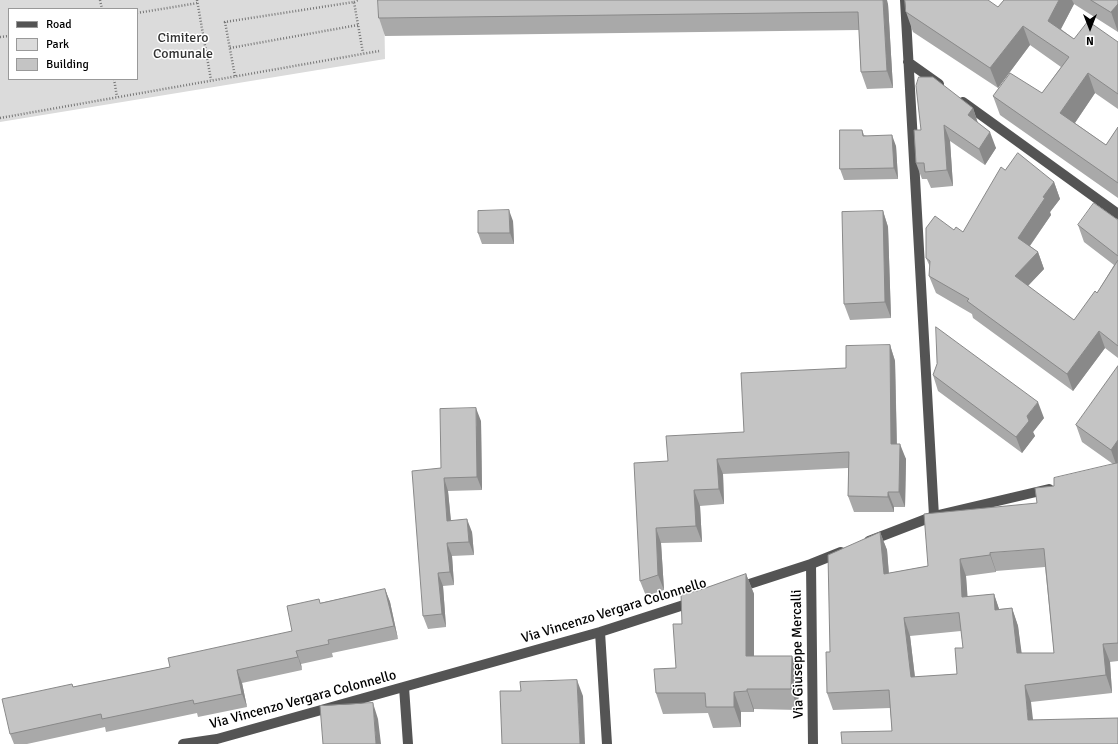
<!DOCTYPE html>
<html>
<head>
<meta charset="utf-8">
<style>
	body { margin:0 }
	#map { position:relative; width:1118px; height:744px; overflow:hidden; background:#fff; font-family:Signika,sans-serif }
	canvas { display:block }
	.legend { position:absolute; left:8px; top:8px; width:130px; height:72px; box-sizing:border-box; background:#fff; border:1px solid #999; margin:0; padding:5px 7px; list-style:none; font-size:12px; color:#000 }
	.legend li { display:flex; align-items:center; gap:8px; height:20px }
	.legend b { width:20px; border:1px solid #999 }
	.north { position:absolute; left:1070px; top:8px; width:40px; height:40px; -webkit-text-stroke:3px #fff; paint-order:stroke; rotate:180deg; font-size:11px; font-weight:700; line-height:16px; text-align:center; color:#000 }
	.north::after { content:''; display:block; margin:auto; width:14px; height:18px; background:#000; clip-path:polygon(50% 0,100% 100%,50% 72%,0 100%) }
</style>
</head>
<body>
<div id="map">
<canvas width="1118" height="744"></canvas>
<ul class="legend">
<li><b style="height:5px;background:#545454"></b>Road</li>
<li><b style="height:11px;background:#dbdbdb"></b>Park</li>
<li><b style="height:11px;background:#c4c4c4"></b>Building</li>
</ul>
<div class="north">N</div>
</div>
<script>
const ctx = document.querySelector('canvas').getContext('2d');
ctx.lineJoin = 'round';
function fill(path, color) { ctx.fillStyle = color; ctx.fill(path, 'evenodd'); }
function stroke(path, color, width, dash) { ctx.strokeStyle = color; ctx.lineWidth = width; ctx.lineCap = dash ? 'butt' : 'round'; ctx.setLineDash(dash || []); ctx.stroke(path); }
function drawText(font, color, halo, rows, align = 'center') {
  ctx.font = font + ' Signika,sans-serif'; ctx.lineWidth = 3; ctx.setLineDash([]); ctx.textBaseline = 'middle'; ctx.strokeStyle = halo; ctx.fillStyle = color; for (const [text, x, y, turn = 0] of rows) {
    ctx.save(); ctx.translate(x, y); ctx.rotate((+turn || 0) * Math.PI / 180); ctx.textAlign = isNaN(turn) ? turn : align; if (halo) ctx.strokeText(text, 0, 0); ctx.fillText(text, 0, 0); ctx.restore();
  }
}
fill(new Path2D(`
	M0,0H384L385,59L0,122ZM9,9H137V79H9Z`), '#dbdbdb');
stroke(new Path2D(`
	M100,0L102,9
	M197,0L211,80
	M354,2L358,0
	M137,13L198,3
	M0,37L9,36
	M230,48L358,25
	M235,76L225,22L354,2L363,53
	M114,79L117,97
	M0,118L379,51`), '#767676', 2.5, [1, 2]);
stroke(new Path2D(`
	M905,0L934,516
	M908,62L939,84
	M963,102L1118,214
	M869,541L934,516L1049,489
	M811,564L813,744
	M737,588L811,564L841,552
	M600,632L607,744
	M404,687L408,744
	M183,744L217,739L314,712L600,632L693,602`), '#545454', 10);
fill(new Path2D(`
	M1004,0H1118V32L1074,4L1061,29L1074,39L1118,42V109L1095,93L1075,123L1106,145L1118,127V198L1000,115L993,96L1042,93L1061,67L1030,45L998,88L913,32L906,12L998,7Z
	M888,4L893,88L867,89L861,72L859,30L385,36L379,18Z
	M973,108L978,123L996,148L985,165L950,141L953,186L931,188L927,179H922L916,163L921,130Z
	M862,130L864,135L896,146L898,179L844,180L840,169Z
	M1005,170L1054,182L1060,199L1050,212L1051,215L1030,246L1038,252L1044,269L1028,286L1074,320L1097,293L1114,265L1084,242L1078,225L1118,220V358L1105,348L1073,391L973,318L972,314L936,293L929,276L930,267L926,258L954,230L963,232Z
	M883,211L888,227L891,318L850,320L844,304Z
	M513,221L514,244H482L478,233Z
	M890,345L895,361L897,444L906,459L905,507H894V512H854L848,496V468L723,474L724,504L700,506L702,542L661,543L664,590L646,596L640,581L668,461L744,432L846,368Z
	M1118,366V661L1110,662L1112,693L1031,702L892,731L890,708L833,710L827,693L830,652L880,532L887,550L889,573L928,566L1037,503L1054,486L1113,464L1082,442L1076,425ZM1045,567L1054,653H1021L1018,626L1012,608L999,609L994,594L967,597L966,576L996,572V571ZM961,631L963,648L957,674L915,677L910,636Z
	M933,375L1044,418L1033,432L1035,436L1022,453L938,391Z
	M481,421L482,490L448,491L451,520L472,532L474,555L452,556L454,585L443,586L446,627L428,629L423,616L441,468Z
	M746,574L754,594V656L799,677L798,710L754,709V712H741V727L713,728L708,713L663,714L656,693L676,668L682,624L697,591Z
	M385,589L390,602L398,639L332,653L333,657L301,664L302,670L242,683L247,707L198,717L197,713L106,732L105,727L27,744H14L10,734L72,684L73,687L170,667L292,631L320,603Z`), '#a9a9a9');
fill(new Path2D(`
	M883,0H887L888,4L893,88L887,71Z
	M1059,0H1072L1074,4L1055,40L1048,21Z
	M1118,4V32L1111,12Z
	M1023,26L1030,45L998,88L990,68Z
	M1088,73L1095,93L1068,133L1060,113Z
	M973,108L978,124L968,115Z
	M944,125L950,141L953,186L947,170Z
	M990,132L996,148L985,165L979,149Z
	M892,135L896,146L898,179L894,168Z
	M1054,182L1060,199L1050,212L1051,215L1024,254L1018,238L1043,197Z
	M509,210L513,221L514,244L510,233Z
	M883,211L888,227L891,318L885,302Z
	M1038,252L1044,269L1021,293L1015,276Z
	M1099,331L1105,348L1073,391L1067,374Z
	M890,345L895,361L897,459L891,444Z
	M1038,402L1044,418L1033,432L1035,436L1022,453L1016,437L1027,416Z
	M476,408L481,421L482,490L477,477Z
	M1118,440V465L1117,467L1111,450Z
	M900,444L906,459L905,507L899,492Z
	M717,459L723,474L724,504L719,489Z
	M444,478L448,491L452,534L447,521Z
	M694,490L700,506L702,542L696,526Z
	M888,492L894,507V512L888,497Z
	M467,519L472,532L474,555L469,542Z
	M656,528L661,543L664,590L658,575Z
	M880,532L887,550L890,591L884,574Z
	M447,543L452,556L454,585L450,572Z
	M990,553L996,571V572L990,555Z
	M960,559L966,576L969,615L962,597Z
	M438,573L443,586L446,627L442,614Z
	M746,574L754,594V676L746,656Z
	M385,589L390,602L398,639L394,626Z
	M994,594L1000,612L995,610Z
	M1012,608L1018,626L1024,670L1017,653Z
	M904,618L910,636L917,695L911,677Z
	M1103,644L1110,662L1112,693L1106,675Z
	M296,651L301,664L302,670L298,657Z
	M792,656L799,677L798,710L791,689Z
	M237,670L242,683L247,707L242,694Z
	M577,680L583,696L585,744H580Z
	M1025,685L1031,702L1035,737L1028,720Z
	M747,689L754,709V712L747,691Z
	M734,692L741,712V727L734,707Z
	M373,703L378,719L381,744H376Z`), '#898989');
const building = new Path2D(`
	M378,0H883L887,71L861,72L858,12L379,18Z
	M905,0H988L998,7L1004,0H1059L1048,21L1074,39L1088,21L1118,42V94L1088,73L1060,113L1106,145L1118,127V183L993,96L1010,73L1042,93L1069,57L1023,26L990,68L906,12Z
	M1091,0H1118V4L1111,12Z
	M919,77H933L973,108L968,115L990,132L979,149L944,125L947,170L925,172L924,163H916L914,130H921L916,86Z
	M840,130H862L863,136L892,135L894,168L840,169Z
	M1018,153L1054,182L1043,197L1045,198L1018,238L1038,252L1015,276L1074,320L1095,291L1097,293L1118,260V346L1099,331L1067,374L967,301L969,299L929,276L930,261L926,258V228L935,216L954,230L956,227L963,232L1001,167L1005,170Z
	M1094,203L1118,220V256L1078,225Z
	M509,210L510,233H478V211Z
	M883,211L885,302L844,304L842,212Z
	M936,327L1038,402L1027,416L1029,421L1016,437L933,375L937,364Z
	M890,345L891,444H900L899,492H888V497L848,496L849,452L717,459L719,489L694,490L696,526L656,528L658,575L640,581L634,463L668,461L666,436L744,432L741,373L846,368V346Z
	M1118,366V440L1111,450L1076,425Z
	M476,408L477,477L444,478L447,521L467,519L469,542L447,543L450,572L438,573L442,614L423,616L412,471L441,468L440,409Z
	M1118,463V643L1103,644L1106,675L1025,685L1028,720L1118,718V744H842L841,732L892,731L889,690L827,693L826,652H830L828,555L880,532L884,574L928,566L924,514L1037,503L1035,488L1054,486V478ZM1044,549L1054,653H1017L1012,608L995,610L994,594L962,597L960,559L990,555V553ZM959,613L963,648H955L957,674L911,677L904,618Z
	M746,574V656H792L791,689H747V691L734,692V707H706L705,693H656L654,669L676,668L673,624H682L681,594L697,591Z
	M385,589L394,626L328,640L329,644L296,651L298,657L237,670L242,694L194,704L193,700L102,719L101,714L10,734L2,699L72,684L73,687L170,667L168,658L292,631L287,606L319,599L320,603Z
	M577,680L580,744H502L500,691H521L520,682Z
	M373,703L376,744H323L320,706Z`);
fill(building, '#c4c4c4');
stroke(building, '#898989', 1);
drawText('14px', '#323232', '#fff', [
	["Cimitero",183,38],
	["Comunale",183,54]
]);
drawText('14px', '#000', '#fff', [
	["Via Vincenzo Vergara Colonnello",614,611,-17],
	["Via Giuseppe Mercalli",798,654,-91],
	["Via Vincenzo Vergara Colonnello",303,700,-15]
]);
</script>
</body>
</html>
